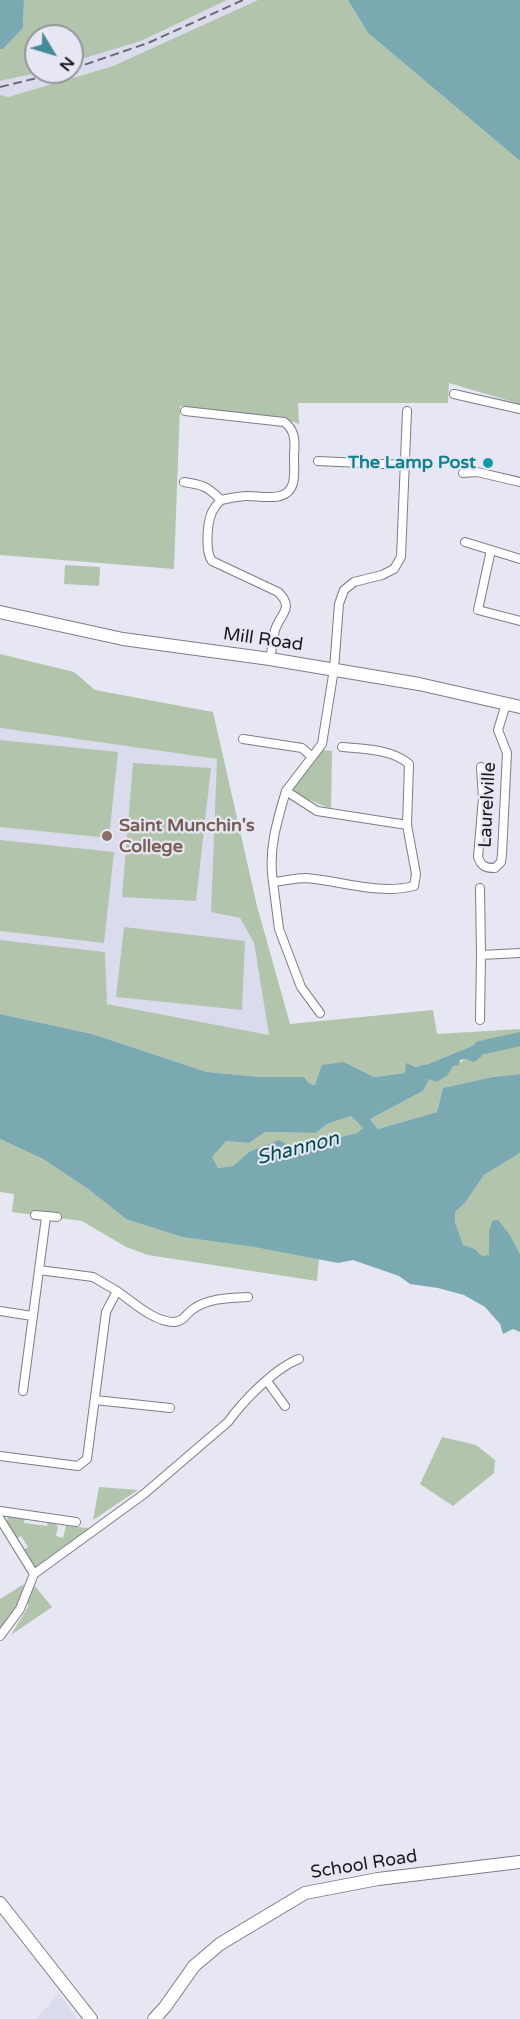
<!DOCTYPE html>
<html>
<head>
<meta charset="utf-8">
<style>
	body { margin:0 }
	#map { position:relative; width:520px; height:2019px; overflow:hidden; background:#e6e7f2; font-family:"Varela Round",sans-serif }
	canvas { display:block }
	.north { position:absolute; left:24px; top:24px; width:60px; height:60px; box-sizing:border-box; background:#e6e7f2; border:2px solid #94959d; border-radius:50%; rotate:128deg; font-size:16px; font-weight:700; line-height:24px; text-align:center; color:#19191d }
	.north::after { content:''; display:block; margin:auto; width:21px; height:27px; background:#468a98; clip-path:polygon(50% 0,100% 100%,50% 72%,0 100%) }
</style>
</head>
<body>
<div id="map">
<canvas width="520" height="2019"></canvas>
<div class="north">N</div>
</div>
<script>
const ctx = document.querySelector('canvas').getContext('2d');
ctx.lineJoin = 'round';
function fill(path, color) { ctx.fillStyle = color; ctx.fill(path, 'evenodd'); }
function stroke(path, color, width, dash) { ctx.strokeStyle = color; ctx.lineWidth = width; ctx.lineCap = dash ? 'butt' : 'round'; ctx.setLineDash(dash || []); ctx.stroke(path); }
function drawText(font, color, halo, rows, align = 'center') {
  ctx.font = font + ' "Varela Round",sans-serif'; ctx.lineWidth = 4.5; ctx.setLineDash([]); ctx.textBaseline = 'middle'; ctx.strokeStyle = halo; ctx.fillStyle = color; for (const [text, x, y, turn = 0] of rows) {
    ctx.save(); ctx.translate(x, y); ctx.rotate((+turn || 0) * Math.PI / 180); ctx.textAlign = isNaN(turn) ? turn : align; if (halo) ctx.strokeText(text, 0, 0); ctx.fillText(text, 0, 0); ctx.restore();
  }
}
fill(new Path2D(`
	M227,0H258L113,66L8,97L0,95V81L41,72H72V62L141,41Z
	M0,728L217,759L211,912L240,918L254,943L269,1035L106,1004L105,952L0,940Z
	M59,1993L77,2019H36Z`), '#dbdbee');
fill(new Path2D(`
	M24,0H227L141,41L72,62V36H36V72H41L0,81V49H3L23,28Z
	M258,0H348L368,33L520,161V404L449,383L448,403H298L299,424L285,419L180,406L174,569L0,555V95L8,97L113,66Z
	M65,565L100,567L99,586L64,584Z
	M0,654L74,672L95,690L213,712L257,906L290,1024L433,1010L437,1034L520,1029V1074L492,1077L443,1088L437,1112L378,1129L370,1119L423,1091L429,1079L466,1059L477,1044L428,1064L415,1067L405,1073L374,1077L344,1062L315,1085L310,1084L304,1077H261L207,1072L92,1034L0,1014V940L105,952L107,1004L269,1035L254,943L240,918L211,912L217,759L0,728Z
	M0,740L118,752L109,838L0,827Z
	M322,750L332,751L331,809L296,794L293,789Z
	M133,763L211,768L196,901L122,897Z
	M0,840L114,852L104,943L0,931Z
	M124,927L245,941L242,1010L116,997Z
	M351,1116L363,1128L357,1133L308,1145L303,1154L249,1152L233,1166L218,1168L211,1157L226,1141L249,1143L265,1132L316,1133L327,1124Z
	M0,1139L43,1159L88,1189L126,1219L319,1259L317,1281L148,1255L126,1247L82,1221L12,1212L14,1194L0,1192Z
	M520,1153V1254L510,1235L489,1232V1256H482L475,1249L463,1246L455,1222V1212L465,1203L484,1175Z
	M442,1437L476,1445L495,1460L494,1473L453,1506L420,1484Z
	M99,1487L138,1490L93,1520Z
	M11,1516L25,1518L24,1523L47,1526L48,1522L54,1523L58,1527L56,1536L63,1538L66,1526L89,1528L34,1568L23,1550L28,1547L21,1536L16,1539L6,1523L8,1517Z
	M24,1584C20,1603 12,1615 0,1630V1599Z
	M35,1586L52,1607L11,1635L28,1607V1597Z`), '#b3c4ac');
fill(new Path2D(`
	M0,0H24L23,28L3,49H0Z
	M348,0H520V161L368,33Z
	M0,1014L92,1034L207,1072L261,1077H304L310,1084L315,1085L322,1065L344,1062L374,1077L405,1073L406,1063L415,1067L428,1064L477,1044L482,1056L474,1062L466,1059L460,1060L459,1065L453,1066L447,1076L436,1082L429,1079L423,1091L370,1119L378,1129L437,1112L443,1088L492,1077L520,1074V1153L484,1175L465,1203L455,1212V1222L463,1245L475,1249L482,1256L489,1255V1232L492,1221L498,1220L510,1235L520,1254V1332L513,1329L503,1334L500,1324L485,1307L464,1295L438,1288L410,1284L399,1276L353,1260L338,1263L255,1247L183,1237L126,1219L88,1189L43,1159L0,1139ZM351,1116L363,1128L357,1133L308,1145L303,1154L279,1140L249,1152L233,1166L218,1168L212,1157L226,1141L249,1143L265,1132L316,1133L327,1124Z`), '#7aa9b1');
stroke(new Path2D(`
	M480,1048L520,1039`), '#7aa9b1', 14);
const street = new Path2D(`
	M454,394L520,409
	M185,411L284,422C296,430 295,443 294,456C294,464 295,475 293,483C288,503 262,496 248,496C239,496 230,498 221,500C217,504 214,508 212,512C207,523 205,552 212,561L278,592C295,608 280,614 275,630C273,639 272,649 270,659
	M318,461L405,465
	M463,473L477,472L520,482
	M184,482C203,485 207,486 221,500
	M465,542L520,559
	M491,550L478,610L520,621
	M243,739L302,748L312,757
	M342,747C364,749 392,749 409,764L407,825
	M481,767L483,798L478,857C481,866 485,868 495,868L501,862L502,854L507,753L498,730L506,704
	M286,791C277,821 268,850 273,882C284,881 295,878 306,878C342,881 378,895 414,886L416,874L407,825L317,811L286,791L322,744L334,669L339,604L344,590L354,582L382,575L394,569L401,557L407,411
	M273,882L279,929L301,987L320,1013
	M480,888L481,955
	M480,1020L481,955L520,953
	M35,1215L57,1217
	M39,1270L46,1217
	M117,1291C133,1302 154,1322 174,1322C184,1321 186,1314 193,1309C209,1298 229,1298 248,1297
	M0,1311L32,1316
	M267,1381L285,1406
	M95,1400L170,1408
	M0,1456L78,1466L87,1459L106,1312L117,1291L93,1277L39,1270L23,1391
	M0,1511L76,1522
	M0,1519L34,1574
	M0,1636L20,1609L34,1574L144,1494L228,1422C243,1401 275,1368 299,1359`);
const secondary = new Path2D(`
	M0,612L123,639L270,659L419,684L520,707
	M0,1903L91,2019
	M154,2019L165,2007L194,1966L220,1944L305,1893L378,1879L520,1862`);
stroke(street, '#7d7d87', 10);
stroke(secondary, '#7d7d87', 14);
stroke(street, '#fff', 8);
stroke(secondary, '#fff', 12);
stroke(new Path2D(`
	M72,69L148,43L243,0
	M0,87L62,72`), '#6b6c72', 2, [9, 4.5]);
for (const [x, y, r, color] of [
	[488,463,6,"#0f9aa8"],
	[107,836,6,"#8d6e63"]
]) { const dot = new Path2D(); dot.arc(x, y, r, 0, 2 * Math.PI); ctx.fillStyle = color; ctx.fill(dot); stroke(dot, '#e6e7f2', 2); }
drawText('bold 18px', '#0d838f', '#e6e7f2', [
	["The Lamp Post",476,463]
], 'right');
drawText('18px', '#19191d', '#e6e7f2', [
	["Mill Road",263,640,8],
	["Laurelville",488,805,-87],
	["School Road",364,1865,-9]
]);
drawText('bold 18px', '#785e54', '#e6e7f2', [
	["Saint Munchin's",119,826],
	["College",119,847]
], 'left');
drawText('italic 20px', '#004a54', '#e6e7f2', [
	["Shannon",298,1149,-14]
]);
</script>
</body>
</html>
